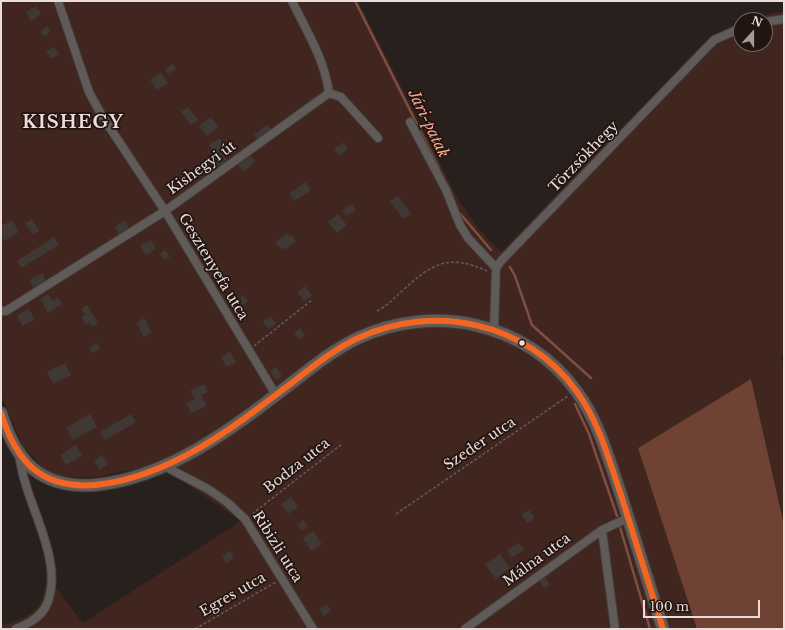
<!DOCTYPE html>
<html>
<head>
<meta charset="utf-8">
<style>
	body { margin:0 }
	#map { position:relative; width:785px; height:630px; overflow:hidden; background:#28201d; font-family:"Libre Baskerville",serif }
	canvas { display:block }
	.frame { position:absolute; inset:0; border:2px solid #e9dedb; pointer-events:none }
	.north { position:absolute; left:733px; top:12px; width:40px; height:40px; box-sizing:border-box; background:#221410; border:1px solid #726561; border-radius:50%; rotate:21deg; font-size:11px; font-weight:700; line-height:16px; text-align:center; color:#e9dedb }
	.north::after { content:''; display:block; margin:auto; width:14px; height:18px; background:#a59c98; clip-path:polygon(50% 0,100% 100%,50% 72%,0 100%) }
	.scale { position:absolute; left:643px; top:600px; width:117px; height:18px; box-sizing:border-box; border:2px solid #e9dedb; border-top:0; padding-left:5px; font-size:12px; line-height:14px; white-space:nowrap; color:#e9dedb; -webkit-text-stroke:3px #221410; paint-order:stroke }
</style>
</head>
<body>
<div id="map">
<canvas width="785" height="630"></canvas>
<div class="frame"></div>
<div class="north">N</div>
<div class="scale">100 m</div>
</div>
<script>
const ctx = document.querySelector('canvas').getContext('2d');
ctx.lineJoin = 'round';
function fill(path, color) { ctx.fillStyle = color; ctx.fill(path, 'evenodd'); }
function stroke(path, color, width, dash) { ctx.strokeStyle = color; ctx.lineWidth = width; ctx.lineCap = dash ? 'butt' : 'round'; ctx.setLineDash(dash || []); ctx.stroke(path); }
function drawText(font, color, halo, rows, align = 'center') {
  ctx.font = font + ' "Libre Baskerville",serif'; ctx.lineWidth = 3.5; ctx.setLineDash([]); ctx.textBaseline = 'middle'; ctx.strokeStyle = halo; ctx.fillStyle = color; for (const [text, x, y, turn = 0] of rows) {
    ctx.save(); ctx.translate(x, y); ctx.rotate((+turn || 0) * Math.PI / 180); ctx.textAlign = isNaN(turn) ? turn : align; if (halo) ctx.strokeText(text, 0, 0); ctx.fillText(text, 0, 0); ctx.restore();
  }
}
fill(new Path2D(`
	M1,1H358L458,199L477,227L501,252L707,40L741,23V44H765V20H749L773,13L784,12V354L781,356L784,367V525L751,379L638,448L697,629H1V626C34,614 42,613 47,576L83,623L241,521L158,464L97,477H67L48,473L23,446L1,394Z`), '#40261e');
fill(new Path2D(`
	M751,379L784,525V629H697L638,448Z`), '#6f4234');
stroke(new Path2D(`
	M355,1L439,168
	M458,211L491,250
	M510,267L515,276L532,325L591,378
	M575,404L589,434L617,516
	M620,527L650,629`), '#7e4e40', 2.5);
fill(new Path2D(`
	M36,6L41,14L31,21L26,12Z
	M47,26L51,31L45,37L40,32Z
	M54,47L59,54L51,59L46,51Z
	M173,64L176,69L168,74L165,69Z
	M161,73L168,83L157,90L150,80Z
	M188,107L198,120L191,125L181,112Z
	M211,117L219,127L207,136L199,126Z
	M267,125L272,130L258,141L254,135Z
	M219,138L226,147L216,155L209,145Z
	M344,142L348,149L339,156L334,149Z
	M221,153L227,160L217,167L212,161Z
	M250,155L255,162L243,172L238,165Z
	M306,182L311,190L294,201L289,193Z
	M398,196L411,214L403,219L390,201Z
	M352,204L356,210L346,216L342,211Z
	M338,214L347,225L337,233L328,222Z
	M32,219L39,231L33,235L25,223Z
	M12,220L19,232L4,241L1,236V226Z
	M125,220L130,230L120,236L115,226Z
	M287,233L290,237L292,235L296,241L284,250V248L281,249L275,242Z
	M54,237L59,245L21,268L17,261Z
	M151,240L156,249L146,255L140,246Z
	M165,250L170,257L164,260L160,253Z
	M42,273L47,282L34,289L29,280Z
	M305,286L312,296L304,301L297,292Z
	M48,294L53,301L58,297L62,304L48,313L40,299Z
	M244,295L248,301L243,305L239,299Z
	M87,305L98,323L92,327L90,323L86,325L81,317L85,315L81,309Z
	M29,309L35,320L22,326L17,315Z
	M271,316L276,324L268,329L263,321Z
	M144,318L152,332L144,337L136,323Z
	M300,328L305,335L299,340L294,333Z
	M97,343L100,349L92,353L89,347Z
	M230,352L236,362L227,367L221,357Z
	M65,363L71,375L53,384L47,372Z
	M276,367L282,376L276,380L270,371Z
	M204,384L208,392L201,395L207,406L191,413L186,403L195,399L190,391Z
	M90,414L97,427L73,440L66,428Z
	M131,414L136,422L105,440L100,432Z
	M76,445L82,456L66,465L60,455Z
	M102,455L108,464L100,470L94,461Z
	M291,497L298,507L288,514L281,504Z
	M529,510L535,518L527,523L521,514Z
	M303,520L308,526L302,531L298,525Z
	M313,531L322,544L311,551L303,538Z
	M519,543L524,550L511,558L507,550Z
	M230,551L234,558L226,563L222,556Z
	M500,554L510,568L496,579L485,564Z
	M544,576L550,584L544,588L538,580Z
	M327,604L331,611L324,616L319,609Z`), '#3f3835');
const street = new Path2D(`
	M58,1L89,92L102,116L165,211L276,395
	M292,1C306,30 325,60 329,93
	M765,22L784,19
	M329,93L341,97L378,138
	M410,122L446,190L460,225L468,238L496,268
	M1,311H6L165,211L329,93
	M494,330L496,268L501,261L714,40L741,28
	M166,467L208,489L228,503L245,519L313,629
	M602,530L615,629
	M16,629C27,624 38,619 45,608C65,571 35,518 25,482C22,473 21,464 19,455
	M465,629L602,530L628,518`);
const secondary = new Path2D(`
	M1,413C16,462 41,489 95,485C168,478 233,428 289,385C311,368 333,350 358,338C435,303 527,322 577,392C599,422 609,460 621,495C635,539 649,584 663,629`);
stroke(street, '#433c3a', 10);
stroke(secondary, '#433c3a', 14);
stroke(new Path2D(`
	M377,311C387,306 394,298 402,291C432,264 447,253 487,271
	M254,346L312,300
	M252,514L342,444
	M396,514L568,396
	M195,629L276,582`), '#635c5a', 1.5, [3, 2]);
stroke(street, '#605a58', 8);
stroke(secondary, '#605a58', 12);
stroke(new Path2D(`
	M1,413C16,462 41,489 95,485C168,478 233,428 289,385C311,368 333,350 358,338C435,303 527,322 577,392C599,422 609,460 621,495C635,539 649,584 663,629`), '#f26522', 6);
for (const [x, y, r, color] of [
	[522,343,3.5,"#e9dedb"]
]) { const dot = new Path2D(); dot.arc(x, y, r, 0, 2 * Math.PI); ctx.fillStyle = color; ctx.fill(dot); stroke(dot, '#221410', 1.5); }
drawText('14px', '#e9dedb', '#221410', [
	["Törzsökhegy",584,157,-46],
	["Kishegyi út",202,168,-36],
	["Gesztenyefa utca",213,267,59],
	["Szeder utca",480,444,-34],
	["Bodza utca",297,466,-38],
	["Ribizli utca",277,547,58],
	["Málna utca",537,560,-36],
	["Egres utca",233,595,-30]
]);
drawText('italic 15px', '#f9a68e', '#221410', [
	["Jári-patak",428,124,64]
]);
ctx.letterSpacing = '1px';
drawText('bold 18px', '#e9dedb', '#221410', [
	["KISHEGY",73,123]
]);
ctx.letterSpacing = '0px';
</script>
</body>
</html>
